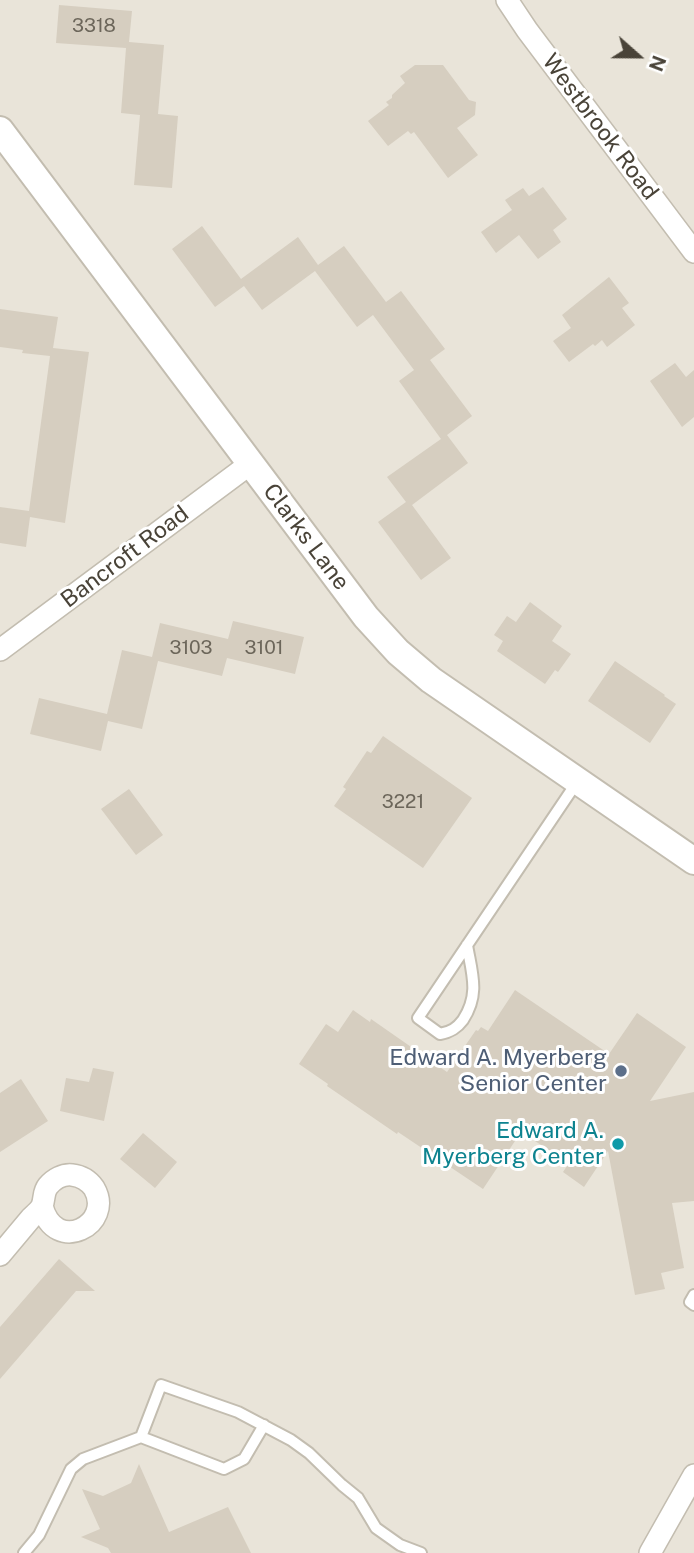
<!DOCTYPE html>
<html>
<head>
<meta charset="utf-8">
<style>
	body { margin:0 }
	#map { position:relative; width:694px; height:1553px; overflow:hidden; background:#f5f2ea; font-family:"Public Sans",sans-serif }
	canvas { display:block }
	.north { position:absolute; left:603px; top:21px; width:70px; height:70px; -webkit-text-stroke:5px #fff; paint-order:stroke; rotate:111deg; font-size:19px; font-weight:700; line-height:28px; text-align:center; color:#494338 }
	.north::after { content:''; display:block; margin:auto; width:24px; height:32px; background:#494338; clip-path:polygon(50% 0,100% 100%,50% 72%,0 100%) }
</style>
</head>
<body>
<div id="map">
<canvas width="694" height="1553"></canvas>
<div class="north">N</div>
</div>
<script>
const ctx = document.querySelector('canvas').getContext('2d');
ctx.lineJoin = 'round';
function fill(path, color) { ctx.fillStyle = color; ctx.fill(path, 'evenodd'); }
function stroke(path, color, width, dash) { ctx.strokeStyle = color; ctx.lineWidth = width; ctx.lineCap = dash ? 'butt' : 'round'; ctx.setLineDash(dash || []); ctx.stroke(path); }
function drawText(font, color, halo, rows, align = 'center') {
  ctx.font = font + ' "Public Sans",sans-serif'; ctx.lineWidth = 6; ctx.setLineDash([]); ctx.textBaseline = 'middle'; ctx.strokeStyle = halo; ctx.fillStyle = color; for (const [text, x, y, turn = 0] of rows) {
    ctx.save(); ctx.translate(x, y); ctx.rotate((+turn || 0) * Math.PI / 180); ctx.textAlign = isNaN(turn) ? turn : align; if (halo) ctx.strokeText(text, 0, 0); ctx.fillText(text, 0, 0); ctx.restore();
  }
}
fill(new Path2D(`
	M0,0H694V1553H0Z`), '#e9e4d9');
fill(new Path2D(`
	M59,5L132,11L129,42L164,45L158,114L178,116L172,188L134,185L140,115L121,113L126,48L56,43Z
	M415,65H443L469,100L476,102L475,115L457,128L478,155L448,178L414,132L411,134L408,131L388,146L368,121L389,105L386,102L392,98V95L405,83L400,76Z
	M543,187L567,219L553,230L561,242L538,259L519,235L496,253L481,232L512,210L505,200L523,188L529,196Z
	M202,226L241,279L298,237L318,265L344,246L386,302L401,291L445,349L430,360L472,416L447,435L468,463L412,505L451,558L421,580L378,522L406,502L387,477L441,439L399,381L414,370L373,315L357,327L315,271L262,310L244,286L215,307L172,249Z
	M609,277L629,303L622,308L635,325L607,347L602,340L595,346L593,344L569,362L553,341L571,328L562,315Z
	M0,309L58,317L53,348L89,352L65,523L30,517L26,547L0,543V507L29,511L50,356L22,353L23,350L0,347Z
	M675,363L686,377L694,370V417L682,427L650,381Z
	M530,602L562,626L552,641L571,654L558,672L555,670L545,684L497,651L503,641L494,635L507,616L516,622Z
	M233,621L304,637L295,674L227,658L222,676L158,661L142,729L108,721L101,751L30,734L39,698L107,714L122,650L152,657L160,623L228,639Z
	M615,661L665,695L664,696L676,704L650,743L588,701Z
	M383,736L472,798L423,868L334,806L346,789L343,787L367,751L371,753Z
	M129,789L163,835L136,855L101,809Z
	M515,990L609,1054L637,1013L686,1047L650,1101L694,1092V1201L672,1203L684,1268L661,1273L665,1289L635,1295L608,1151L584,1187L563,1172L569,1163L521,1132L483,1189L398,1132L397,1134L327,1086L328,1084L299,1064L326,1024L338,1032L353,1010L370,1022L371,1019L447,1072L476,1030L478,1031L481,1027L488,1031Z
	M93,1068L114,1072L104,1121L60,1111L66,1078L89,1082Z
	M21,1079L48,1121L0,1152V1093Z
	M143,1133L177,1162L155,1188L120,1159Z
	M59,1259L95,1291H76L0,1379V1327Z
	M139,1464L169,1532L228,1507L251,1553H111L108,1548L81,1537L100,1529L82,1489L103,1496L131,1483Z`), '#d6cec0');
const service = new Path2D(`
	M467,945C472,974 480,994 463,1020C457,1028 451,1032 440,1034L418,1018L577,782
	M694,1295L690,1302L694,1305
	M264,1425L244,1459L224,1469L141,1437L161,1385L238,1412L291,1440L309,1453L342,1485L358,1498L376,1528L400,1545L421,1553
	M24,1553L39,1535L71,1469L83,1459L141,1437`);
const minor = new Path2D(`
	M507,0L527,30L694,252
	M0,650L250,464
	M0,1255C10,1243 21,1230 31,1218C34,1215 40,1210 42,1206C45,1198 43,1192 48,1186C54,1179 63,1174 72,1175C81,1176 89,1181 94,1188C115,1224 55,1256 42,1206
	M650,1553L694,1475`);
const tertiary = new Path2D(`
	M0,130L366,617L398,652L431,680L694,861`);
stroke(service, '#c3bdb0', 14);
stroke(minor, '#c3bdb0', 24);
stroke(tertiary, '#c3bdb0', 30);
stroke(service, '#fff', 10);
stroke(minor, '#fff', 21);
stroke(tertiary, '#fff', 26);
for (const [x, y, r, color] of [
	[621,1071,7,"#5c6f8a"],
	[618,1144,7,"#0f9aa8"]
]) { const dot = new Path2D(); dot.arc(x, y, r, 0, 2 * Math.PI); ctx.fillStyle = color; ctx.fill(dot); stroke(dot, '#fff', 2.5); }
drawText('19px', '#6c665a', null, [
	["3318",94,26],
	["3103",191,648],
	["3101",264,648],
	["3221",403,802]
]);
drawText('23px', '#494338', '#fff', [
	["Westbrook Road",600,127,53],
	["Clarks Lane",306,537,53],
	["Bancroft Road",125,557,-37]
]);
drawText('23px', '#4e5e75', '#fff', [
	["Edward A. Myerberg",607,1058],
	["Senior Center",607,1084]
], 'right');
drawText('23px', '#0d838f', '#fff', [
	["Edward A.",604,1131],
	["Myerberg Center",604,1157]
], 'right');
</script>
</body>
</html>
